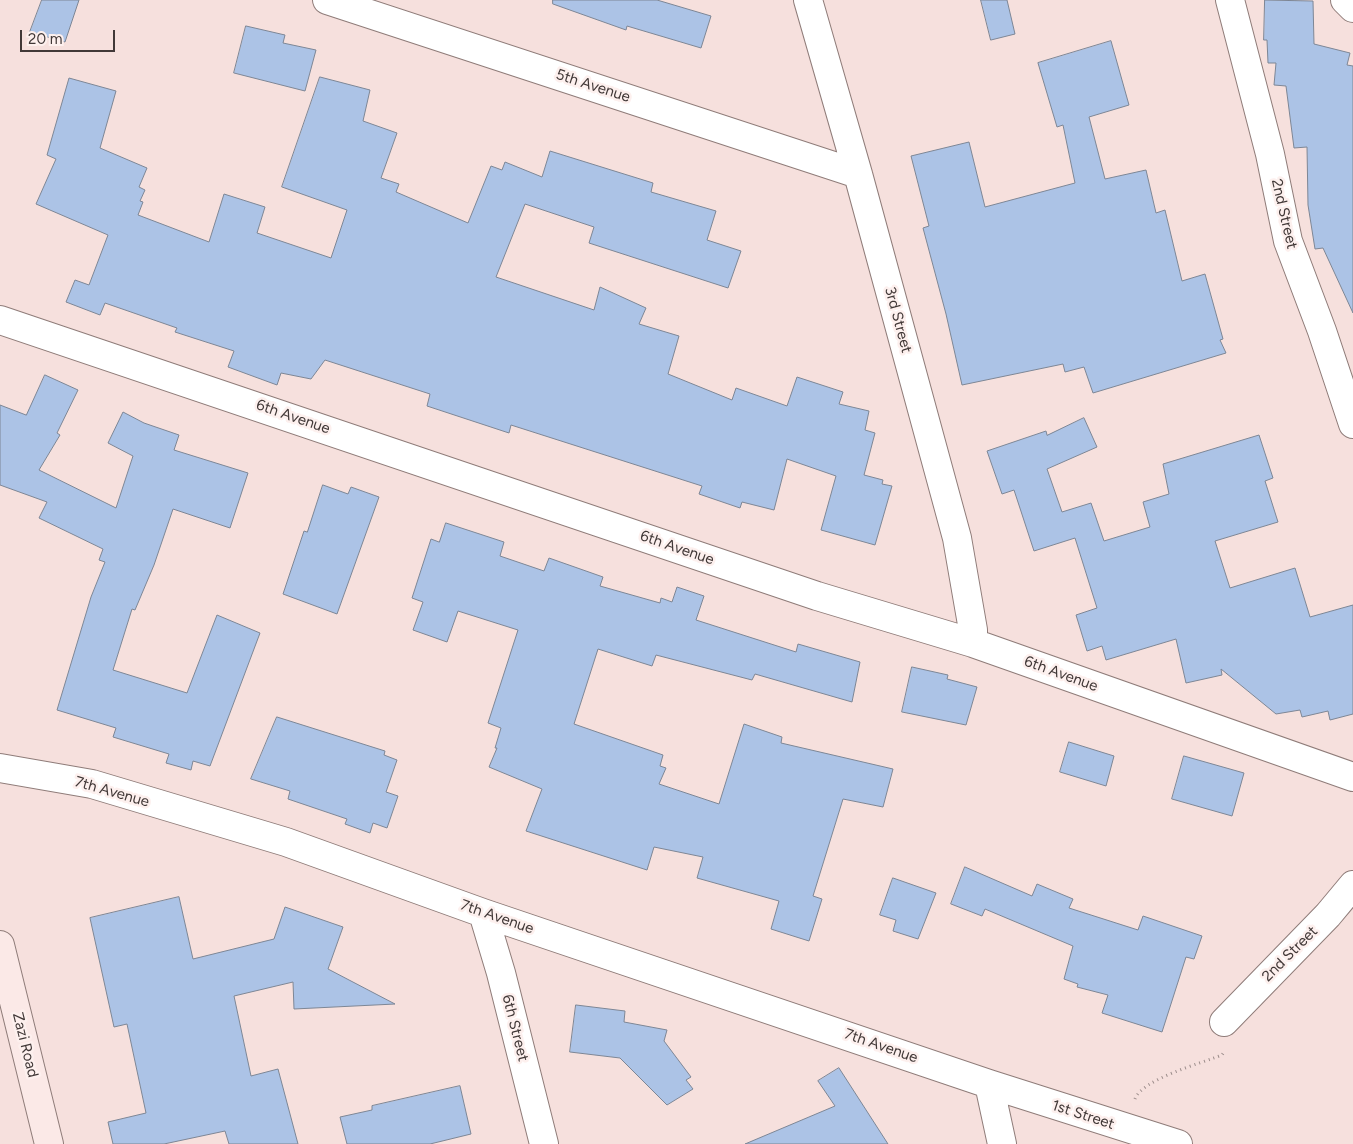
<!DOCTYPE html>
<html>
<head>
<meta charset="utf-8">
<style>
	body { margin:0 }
	#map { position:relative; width:1353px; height:1144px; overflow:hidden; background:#f6e0dd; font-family:Figtree,sans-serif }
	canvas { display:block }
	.scale { position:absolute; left:20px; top:30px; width:95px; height:22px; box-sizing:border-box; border:2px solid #413837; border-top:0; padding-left:6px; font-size:15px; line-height:18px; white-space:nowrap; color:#413837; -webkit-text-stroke:4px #fdf0ee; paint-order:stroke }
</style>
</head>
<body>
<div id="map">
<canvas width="1353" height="1144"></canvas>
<div class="scale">20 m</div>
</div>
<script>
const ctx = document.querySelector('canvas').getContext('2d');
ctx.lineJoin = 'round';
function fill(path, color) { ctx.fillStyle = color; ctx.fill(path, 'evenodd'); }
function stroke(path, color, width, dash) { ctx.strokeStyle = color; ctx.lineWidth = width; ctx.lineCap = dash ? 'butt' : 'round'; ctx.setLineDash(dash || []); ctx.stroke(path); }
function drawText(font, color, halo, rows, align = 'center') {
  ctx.font = font + ' Figtree,sans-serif'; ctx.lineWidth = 5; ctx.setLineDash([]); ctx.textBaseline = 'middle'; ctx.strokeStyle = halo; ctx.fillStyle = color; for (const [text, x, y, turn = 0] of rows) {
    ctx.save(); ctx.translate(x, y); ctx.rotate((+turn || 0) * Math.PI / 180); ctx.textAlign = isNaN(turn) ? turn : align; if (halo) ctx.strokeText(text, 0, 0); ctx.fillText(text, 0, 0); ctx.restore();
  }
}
const building = new Path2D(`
	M42,0H79L65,42L30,32Z
	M553,0H657L711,16L701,48L627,26L626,30L553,4Z
	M981,0H1007L1015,34L991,40Z
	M1265,0L1313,1L1314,44L1350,53L1347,65L1353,66V313L1323,248L1315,249L1308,205L1307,147L1294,148L1286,86L1274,85L1276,63H1268L1267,40H1264Z
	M246,26L285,35L283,43L316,50L305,91L234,73Z
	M1111,41L1129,105L1089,117L1105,179L1146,170L1156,213L1165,210L1182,281L1205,274L1223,339L1220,340L1226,353L1093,393L1084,367L1065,372L1063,364L962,385L946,314L923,228L929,226L911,156L969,142L985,207L1075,183L1063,125L1057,127L1038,63Z
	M320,77L370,90L363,121L397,133L381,178L399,184L396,192L468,223L491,166L502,170L505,162L542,177L550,151L653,183L651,192L716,211L707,240L741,251L728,288L589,243L594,227L525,204L496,277L594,310L600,287L646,308L639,324L679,336L668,374L732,400L736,388L787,406L797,377L843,392L839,404L869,411L865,430L875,433L864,475L883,480L882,484L892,486L875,545L821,530L836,476L787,459L774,510L742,502L740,508L699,494L702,486L511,425L509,433L427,406L430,394L325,360L311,379L281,373L277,385L228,367L234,351L175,332L177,328L105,303L100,315L66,302L75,280L89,285L108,235L36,204L56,159L47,155L69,78L116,91L100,148L147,168L139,187L145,190L140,201L143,202L138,215L209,242L224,194L265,207L257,233L331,258L347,210L282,187Z
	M45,375L78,390L57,433L60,435L39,470L116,508L133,456L108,443L123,412L144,423L179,435L174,450L248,473L230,528L173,509L154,565L135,610L132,609L113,670L187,693L217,615L260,633L210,766L193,761L191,770L166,763L169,754L113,737L116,728L57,710L91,597L105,562L99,560L103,549L39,518L47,502L0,485V405L26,415Z
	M1084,418L1097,447L1047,469L1062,512L1091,503L1104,541L1150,527L1143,502L1169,494L1163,464L1259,435L1273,478L1265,481L1278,522L1215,541L1230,588L1295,568L1310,617L1353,605V714L1330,720L1328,711L1302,717L1300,710L1276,714L1221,669L1222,675L1186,683L1176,639L1106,660L1102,646L1087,651L1076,615L1097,608L1075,538L1034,551L1014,490L1002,494L987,451L1046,431L1047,435Z
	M323,485L348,494L351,487L379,497L337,614L283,594L304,531L307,532Z
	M446,523L504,542L500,556L544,571L549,558L603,577L600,586L660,603L661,598L672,602L677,587L704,596L696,620L796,652L798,644L860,662L852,702L755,674L752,680L656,655L652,666L598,649L574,724L663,755L660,766L666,768L659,784L719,804L744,724L782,737L781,743L893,769L883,807L843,799L813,896L822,899L809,941L771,929L779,901L697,878L703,857L654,847L647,870L526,831L542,789L489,767L497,748H495L501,728L488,723L518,630L458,611L447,642L413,630L423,602L412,598L431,539L439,542Z
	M912,667L948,675L947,679L977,687L966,725L902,712Z
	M277,717L385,751L384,755L397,760L386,792L398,796L387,828L373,823L370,833L345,824L347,819L288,799L290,791L251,779Z
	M1069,742L1114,756L1106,786L1060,772Z
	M1184,756L1244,773L1232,816L1172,799Z
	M965,867L1032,896L1037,884L1073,899L1069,908L1138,930L1143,916L1202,936L1194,959L1186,957L1162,1032L1102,1013L1108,995L1077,987L1078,984L1064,979L1073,946L985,909L982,916L951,904Z
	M893,878L936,893L918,939L893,931L896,920L880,915Z
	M179,897L193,959L274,939L285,907L343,927L328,969L395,1004L294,1009L293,982L234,996L251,1076L278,1069L298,1144H229L225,1131L164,1144H113L108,1122L146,1113L127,1024L114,1027L90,918Z
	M576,1005L625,1011L624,1022L667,1030L664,1041L691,1077L686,1080L693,1089L667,1105L620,1058L570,1052Z
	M839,1068L888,1144H745L835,1106L818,1081Z
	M460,1086L471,1134L430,1144H347L340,1117L372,1110V1106Z`);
fill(building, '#acc3e6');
stroke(building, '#7d8695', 1);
const street = new Path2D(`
	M327,0L858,174
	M808,0L858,174L957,538L973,630V643
	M1230,0L1270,154L1288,241L1322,331L1353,424
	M1345,0L1353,8
	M0,320L817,596L973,643L1353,777
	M0,768L92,784L286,842L483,913L989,1084L1178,1144
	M483,913L501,973L544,1144
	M1224,1022L1328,915L1353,885
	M989,1084L1002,1144`);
const secondary = new Path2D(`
	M0,945L49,1144`);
stroke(street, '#8f7c79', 30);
stroke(secondary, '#8f7c79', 30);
stroke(new Path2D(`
	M1135,1099C1142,1079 1202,1063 1222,1055L1224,1052`), '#9c8d8b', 3, [1, 4]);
stroke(street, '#fff', 28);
stroke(secondary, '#fbe9e7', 28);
drawText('15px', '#413837', '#fdf0ee', [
	["5th Avenue",593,86,18],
	["2nd Street",1284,214,77],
	["3rd Street",898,320,75],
	["6th Avenue",293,417,19],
	["6th Avenue",677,548,19],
	["6th Avenue",1061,674,20],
	["7th Avenue",112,792,16],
	["7th Avenue",497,917,19],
	["2nd Street",1290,954,-45],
	["6th Street",515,1028,76],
	["Zazi Road",25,1045,76],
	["7th Avenue",881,1046,19],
	["1st Street",1083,1115,18]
]);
</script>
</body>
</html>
